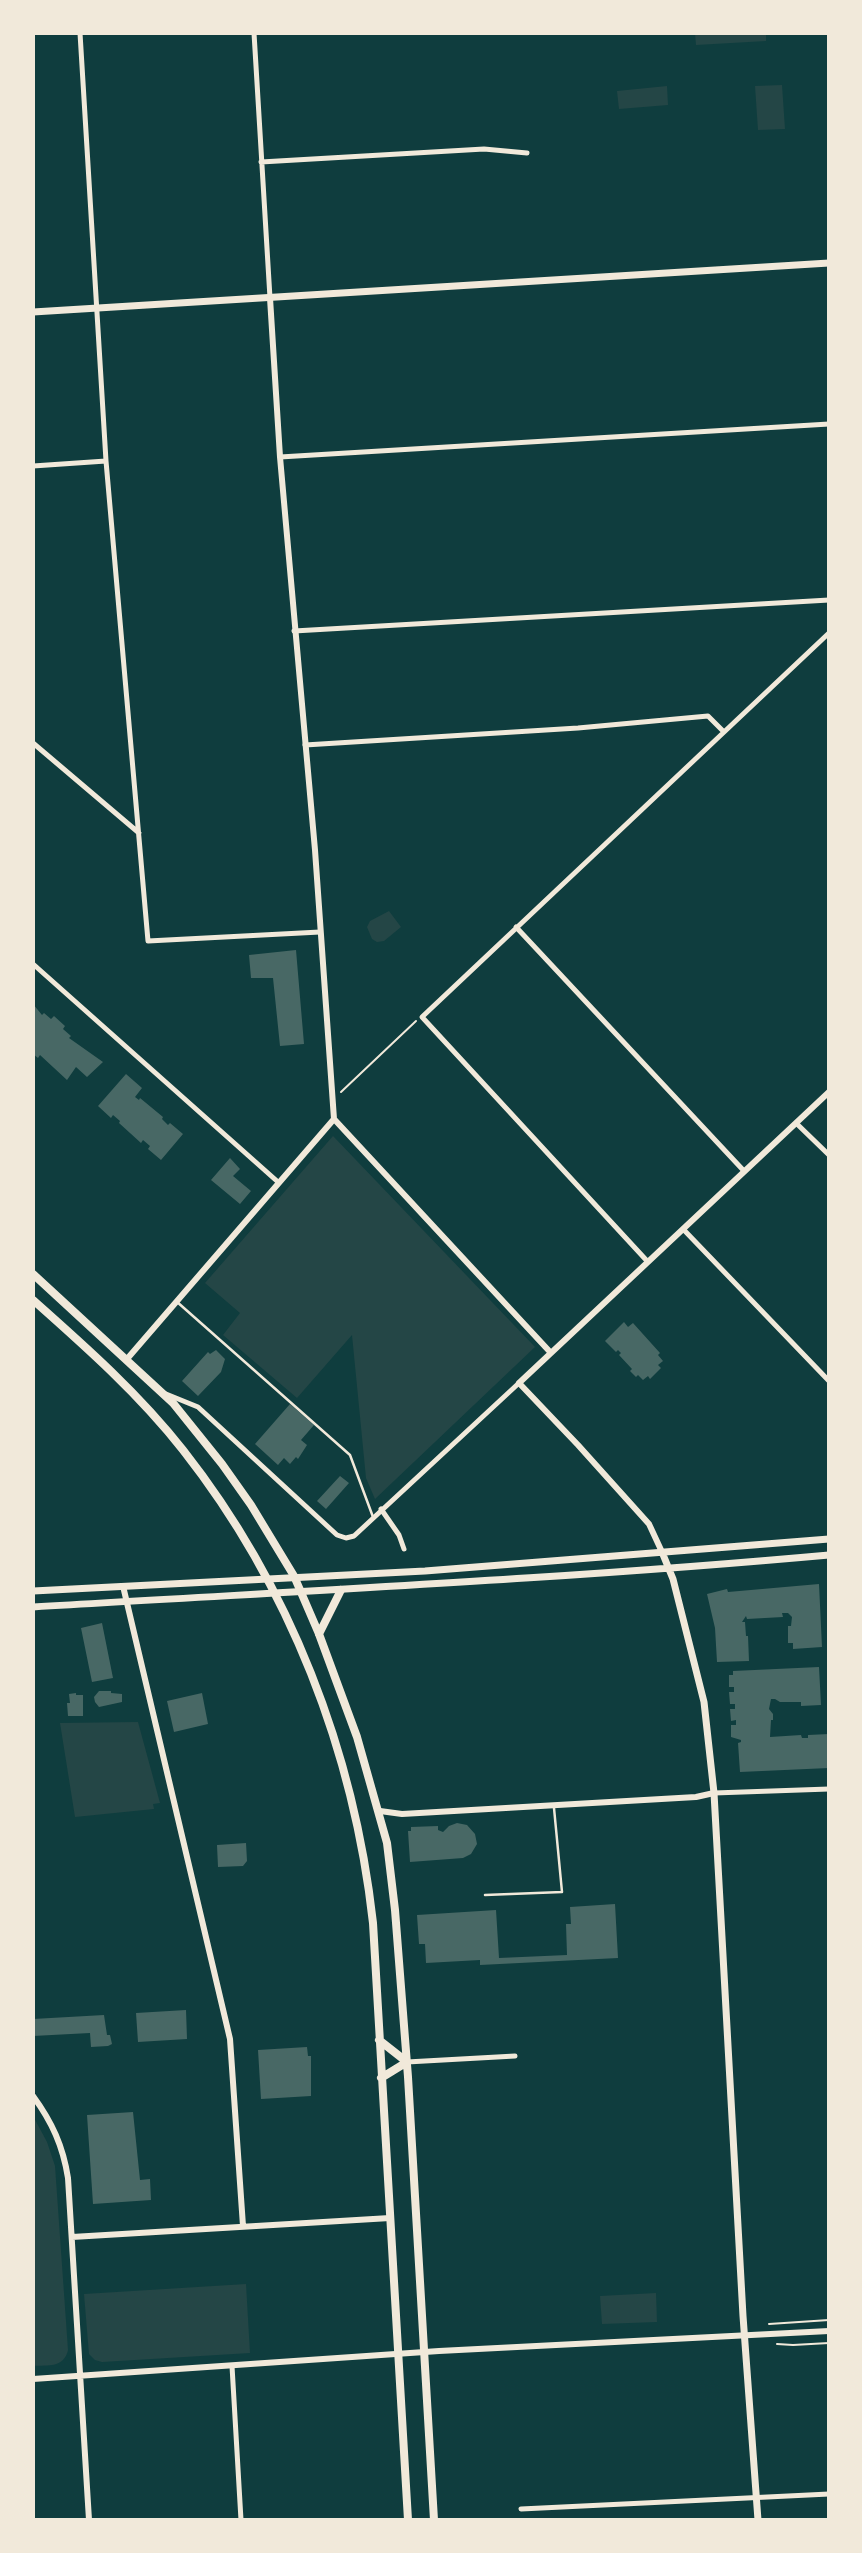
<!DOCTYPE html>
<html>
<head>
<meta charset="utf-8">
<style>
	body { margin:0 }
	#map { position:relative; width:862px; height:2553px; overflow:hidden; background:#0f3d3e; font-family:Poppins,sans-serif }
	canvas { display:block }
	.frame { position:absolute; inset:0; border:35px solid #f1e9da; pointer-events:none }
</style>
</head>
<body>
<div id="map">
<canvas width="862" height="2553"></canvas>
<div class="frame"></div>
</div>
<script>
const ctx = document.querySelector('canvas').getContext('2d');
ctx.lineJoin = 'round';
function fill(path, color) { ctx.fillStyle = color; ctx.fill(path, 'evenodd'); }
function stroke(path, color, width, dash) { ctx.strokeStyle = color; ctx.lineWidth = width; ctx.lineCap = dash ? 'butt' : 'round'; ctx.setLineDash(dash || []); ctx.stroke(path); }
fill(new Path2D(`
	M695,33H766V41L696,45Z
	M782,85L785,129L758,130L755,86Z
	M667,86L668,105L619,109L617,91Z
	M389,911L401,927L384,941L377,942L372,939L367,927L370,921Z
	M333,1136L535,1347L375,1499L366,1478L352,1335L297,1398L223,1335L240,1313L205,1283Z
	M138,1722L160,1803L153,1804L154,1809L75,1817L60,1723Z
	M33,2116L47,2142L55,2166L68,2350C64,2368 48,2365 33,2366Z
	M246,2284L250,2353L102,2362L95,2360L89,2354L84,2294Z
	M656,2293L657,2322L602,2324L600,2296Z`), '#244646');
fill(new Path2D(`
	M296,950L304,1044L280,1046L273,978H251L249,955Z
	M33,1004L42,1015L44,1013L51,1019L54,1016L65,1026L63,1029L71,1036L69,1038L103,1062L87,1077L76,1067L67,1080L40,1055L38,1058L33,1054Z
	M126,1074L142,1088L135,1097L139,1100L140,1098L163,1117L162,1119L168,1125L170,1123L183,1134L161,1160L148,1149L150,1146L143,1140L141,1143L119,1123L120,1121L113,1115L111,1118L98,1106Z
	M230,1158L240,1169L233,1176L251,1191L240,1204L211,1180Z
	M624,1322L628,1327L633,1323L660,1353L658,1355L663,1361L658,1365L661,1368L650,1379L648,1376L643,1380L638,1375L636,1377L630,1371L632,1369L619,1355L621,1353L618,1350L616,1352L605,1341Z
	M216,1350L225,1359L221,1372L198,1396L182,1381L208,1352L210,1354Z
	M290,1404L314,1425L301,1440L307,1445L298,1459L296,1457L290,1464L284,1458L278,1465L255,1444Z
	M340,1476L349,1483L326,1509L317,1501Z
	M819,1584L822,1647L793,1649V1643H788V1626H791L792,1617L788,1613H782L783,1617L747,1619L746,1616L742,1622H745L746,1636H748L749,1661L717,1662L715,1628L707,1594L727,1589L728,1592Z
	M102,1623L113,1678L92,1682L81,1628Z
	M819,1667L821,1705L801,1706V1702H780L775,1699H771L769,1709L773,1714V1720H771L770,1737L801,1735L802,1738H808V1735L829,1734V1768L740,1772L738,1743L741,1742V1740L731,1737V1725H736V1720L731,1721L730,1709H735V1704H730L729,1692H734V1687H729V1675H733V1671Z
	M99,1691H111V1693L122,1694V1702L99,1707L95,1702L94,1697Z
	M76,1693V1695H83V1716H68L67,1703H70L69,1694Z
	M202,1693L208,1724L174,1732L167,1701Z
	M457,1823L467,1825L475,1834L477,1844L471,1854L463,1858L410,1862L408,1831H411V1827L438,1826V1830L443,1832L449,1826Z
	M246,1843L247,1861L243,1866L218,1867L217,1845Z
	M615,1904L618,1958L480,1965V1960L426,1963L425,1944H419L417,1915L496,1910L499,1958L567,1955L566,1924H571L570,1907Z
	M186,2010L187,2039L138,2042L136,2013Z
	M104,2015L107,2035H110L112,2044L108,2046L91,2047L90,2033L33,2036V2019Z
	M307,2047L308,2056H311V2096L261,2099L258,2050Z
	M133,2112L140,2180L150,2179L151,2200L93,2204L87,2115Z`), '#486865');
stroke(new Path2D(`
	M341,1092L416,1021
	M769,2324L829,2320
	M777,2344L793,2345L829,2343`), '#f1e9da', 2);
stroke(new Path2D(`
	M176,1301L350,1455L373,1517
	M485,1895L562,1892L554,1808`), '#f1e9da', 2.5);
stroke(new Path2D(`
	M80,33L106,461L148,941L320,932
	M254,33L270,298
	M261,162L484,149L527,153
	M280,457L829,424
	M33,466L106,461
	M294,631L829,600
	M33,743L139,833
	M305,745L578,728L708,716L723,731
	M516,927L744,1171
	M33,964L278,1182
	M796,1123L829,1155
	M683,1229L829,1381
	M648,1262L422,1017L829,633
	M166,1394L198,1407L337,1535L346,1538L354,1536L519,1383
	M381,1509L399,1535L404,1549
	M714,1793L829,1789
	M407,2062L515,2056
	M232,2366L241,2520
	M521,2509L829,2494`), '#f1e9da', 5);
stroke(new Path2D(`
	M270,298L280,457L315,850L334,1119
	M334,1119L551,1353
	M127,1359L334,1119
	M662,1552L649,1524L578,1445L519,1383L829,1092
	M123,1586L230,2039L243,2226
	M380,1811L402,1814L696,1797L714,1793
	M33,2096C52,2122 63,2146 68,2178L89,2520
	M72,2237L390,2218
	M33,2379L439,2351L829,2331`), '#f1e9da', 6);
stroke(new Path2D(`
	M33,312L829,263
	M662,1552L673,1579L704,1702L714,1793L743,2316L758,2520
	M33,1591L425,1571L829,1539
	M33,1607C299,1591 564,1579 829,1555`), '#f1e9da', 7);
stroke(new Path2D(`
	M33,1274L173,1403L222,1464L251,1505L294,1576L319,1634L357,1737L387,1843L395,1910L408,2077L434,2520
	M33,1300C86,1347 139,1394 183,1450C290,1586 354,1752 373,1923L408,2520
	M319,1634L341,1590
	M379,2040L407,2062L381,2078`), '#f1e9da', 8);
</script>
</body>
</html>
